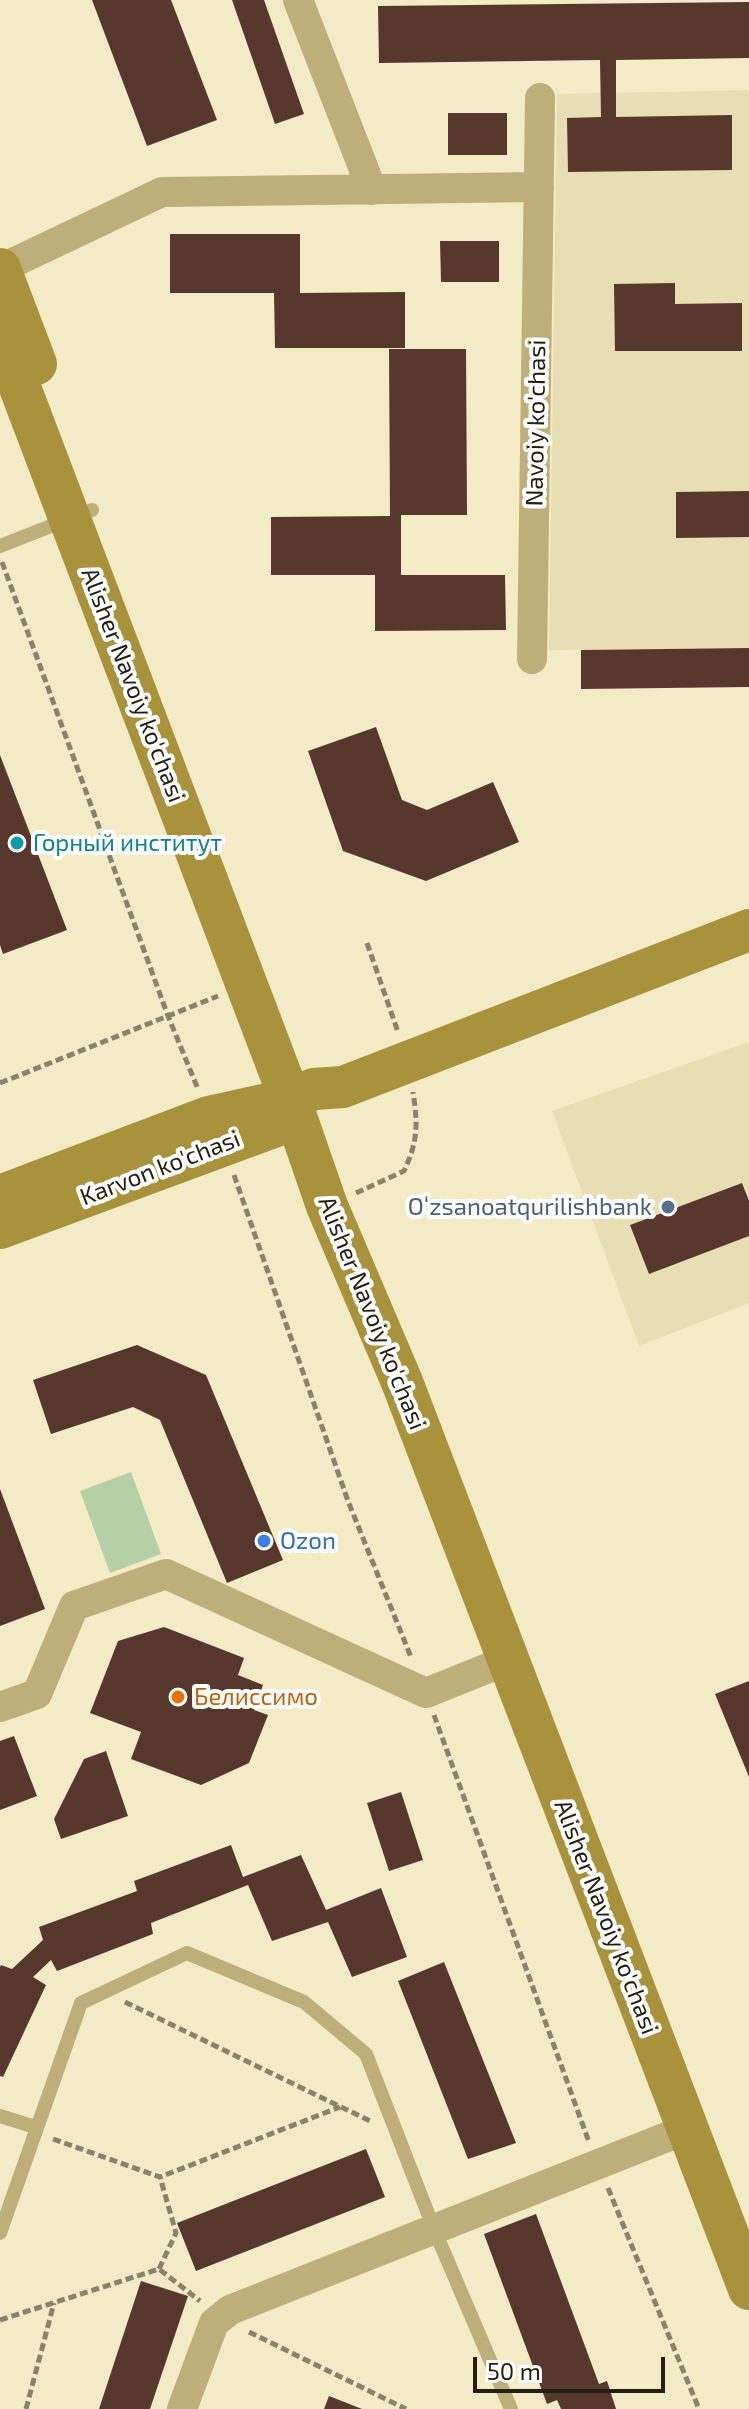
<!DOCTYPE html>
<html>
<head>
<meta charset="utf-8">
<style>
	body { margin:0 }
	#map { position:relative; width:749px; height:2409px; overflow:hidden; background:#f2ebc6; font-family:"Exo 2",sans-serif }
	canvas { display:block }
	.scale { position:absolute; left:473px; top:2357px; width:192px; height:36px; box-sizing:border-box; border:4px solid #221f11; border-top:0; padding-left:10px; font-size:24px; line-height:28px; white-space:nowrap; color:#221f11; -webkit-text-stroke:6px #fff; paint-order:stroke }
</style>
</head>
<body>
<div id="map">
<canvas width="749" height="2409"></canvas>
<div class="scale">50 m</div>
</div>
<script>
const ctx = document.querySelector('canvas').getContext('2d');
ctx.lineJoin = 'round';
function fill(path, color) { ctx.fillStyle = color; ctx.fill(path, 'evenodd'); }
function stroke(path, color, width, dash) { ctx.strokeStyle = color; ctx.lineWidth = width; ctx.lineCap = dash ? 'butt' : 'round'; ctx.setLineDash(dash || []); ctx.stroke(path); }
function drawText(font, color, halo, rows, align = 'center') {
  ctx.font = font + ' "Exo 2",sans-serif'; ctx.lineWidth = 8; ctx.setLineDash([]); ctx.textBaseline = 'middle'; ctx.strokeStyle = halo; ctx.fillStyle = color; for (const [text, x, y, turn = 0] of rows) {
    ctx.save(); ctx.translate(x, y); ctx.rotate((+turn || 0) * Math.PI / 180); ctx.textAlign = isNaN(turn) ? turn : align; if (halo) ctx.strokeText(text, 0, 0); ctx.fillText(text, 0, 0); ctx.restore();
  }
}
fill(new Path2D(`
	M749,90V648L549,650L557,94Z
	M749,1042V1303L639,1346L552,1111Z`), '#e7deb3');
fill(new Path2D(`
	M131,1472L161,1554L110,1573L80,1491Z`), '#b5cfa6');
fill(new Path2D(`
	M92,0H171L217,120L147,146Z
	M232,0H264L304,114L275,124Z
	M749,2V58L616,60V117L732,115V170L568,172L567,118L601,117L600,60L379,63L378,6Z
	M448,113H507V155H448Z
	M170,234H300V293L405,292V348H275L274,293H170Z
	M440,241H499V282H441Z
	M675,283V304L742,303V351H615L614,284Z
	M389,349H466L467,515H401V575H505L506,630L375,631V575H271V517L390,516Z
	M749,491V537L676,538V492Z
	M749,648V687L581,689V650Z
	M376,727L402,800L427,810L493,782L519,842L426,881L343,851L308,751Z
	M0,755L67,930L3,954L0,945Z
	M742,1183L749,1201V1236L649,1274L630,1225Z
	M137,1345L206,1375L283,1560L227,1583L160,1420L133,1407L51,1434L33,1380Z
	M0,1489L45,1609L0,1626Z
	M164,1627L244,1658L238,1675L263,1685L254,1710L268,1715L249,1763L201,1785L131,1759L141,1732L90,1713L118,1641Z
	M749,1681V1777L715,1694Z
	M14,1736L37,1796L0,1810V1741Z
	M106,1751L128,1816L61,1839L54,1819L84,1759Z
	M401,1792L423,1860L389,1871L367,1803Z
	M231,1845L243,1877L301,1855L326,1910L381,1888L407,1957L352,1977L328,1922L272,1941L248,1885L151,1923L153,1934L57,1971L51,1960L33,1977L46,1985L3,2077L0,2076V1967L1,1965L12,1969L43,1940L39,1927L137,1891L134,1881Z
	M444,1962L516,2143L468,2159L398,1981Z
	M366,2149L385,2197L196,2271L177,2223Z
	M536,2214L599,2384L607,2381L616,2409H561L557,2400L547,2404L484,2234Z
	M141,2281L188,2296L150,2409H99Z
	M329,2396L362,2409H324Z`), '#57382c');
stroke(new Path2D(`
	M2,562L168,1016L198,1089
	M367,943L398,1032
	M0,1083L218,996
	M234,1175L348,1501L411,1657
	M356,1193L404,1171C418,1141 418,1125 413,1092
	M434,1715L589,2142
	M125,2002L372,2122
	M53,2139L160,2177L340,2107
	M608,2188L699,2409
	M159,2269L176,2233L160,2177
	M0,2320L159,2269L200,2301
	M249,2332L406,2409
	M26,2409L54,2303`), '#88836a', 5, [8, 4]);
stroke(new Path2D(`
	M0,546L92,510
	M0,2116L35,2127
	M0,2233L81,2003L187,1953L304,2002L366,2054L434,2229L511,2409`), '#beaf7a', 14);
stroke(new Path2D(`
	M298,0L372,190
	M0,269L162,192L539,187
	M532,659L540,98
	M0,1707L37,1694L74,1606L166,1574L426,1693L508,1660
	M182,2409L214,2323L230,2310L687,2129`), '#beaf7a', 30);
stroke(new Path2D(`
	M0,269L36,364
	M0,335L290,1099L327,1206L402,1382L749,2289
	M0,1196L209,1117L290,1099L314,1089L343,1087L749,930
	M0,1228L284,1123`), '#a8923b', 42);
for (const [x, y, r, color] of [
	[17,843,8,"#0f9aa8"],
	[668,1207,8,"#5c6f8a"],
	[264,1541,8,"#3f7fe0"],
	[178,1697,8,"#e8710a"]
]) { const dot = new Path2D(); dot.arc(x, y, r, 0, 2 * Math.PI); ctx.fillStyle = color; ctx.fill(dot); stroke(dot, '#fff', 3); }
drawText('24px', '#221f11', '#fff', [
	["Navoiy ko'chasi",536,423,-89],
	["Alisher Navoiy ko'chasi",133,685,69],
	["Karvon ko'chasi",160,1168,-21],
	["Alisher Navoiy ko'chasi",372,1313,68],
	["Alisher Navoiy ko'chasi",606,1917,69]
]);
drawText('24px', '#0d838f', '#fff', [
	["Горный институт",33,843]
], 'left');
drawText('24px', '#4e5e75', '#fff', [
	["Oʻzsanoatqurilishbank",652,1207]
], 'right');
drawText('24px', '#366cbe', '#fff', [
	["Ozon",280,1541]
], 'left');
drawText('24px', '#c56008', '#fff', [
	["Белиссимо",194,1697]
], 'left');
</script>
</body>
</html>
